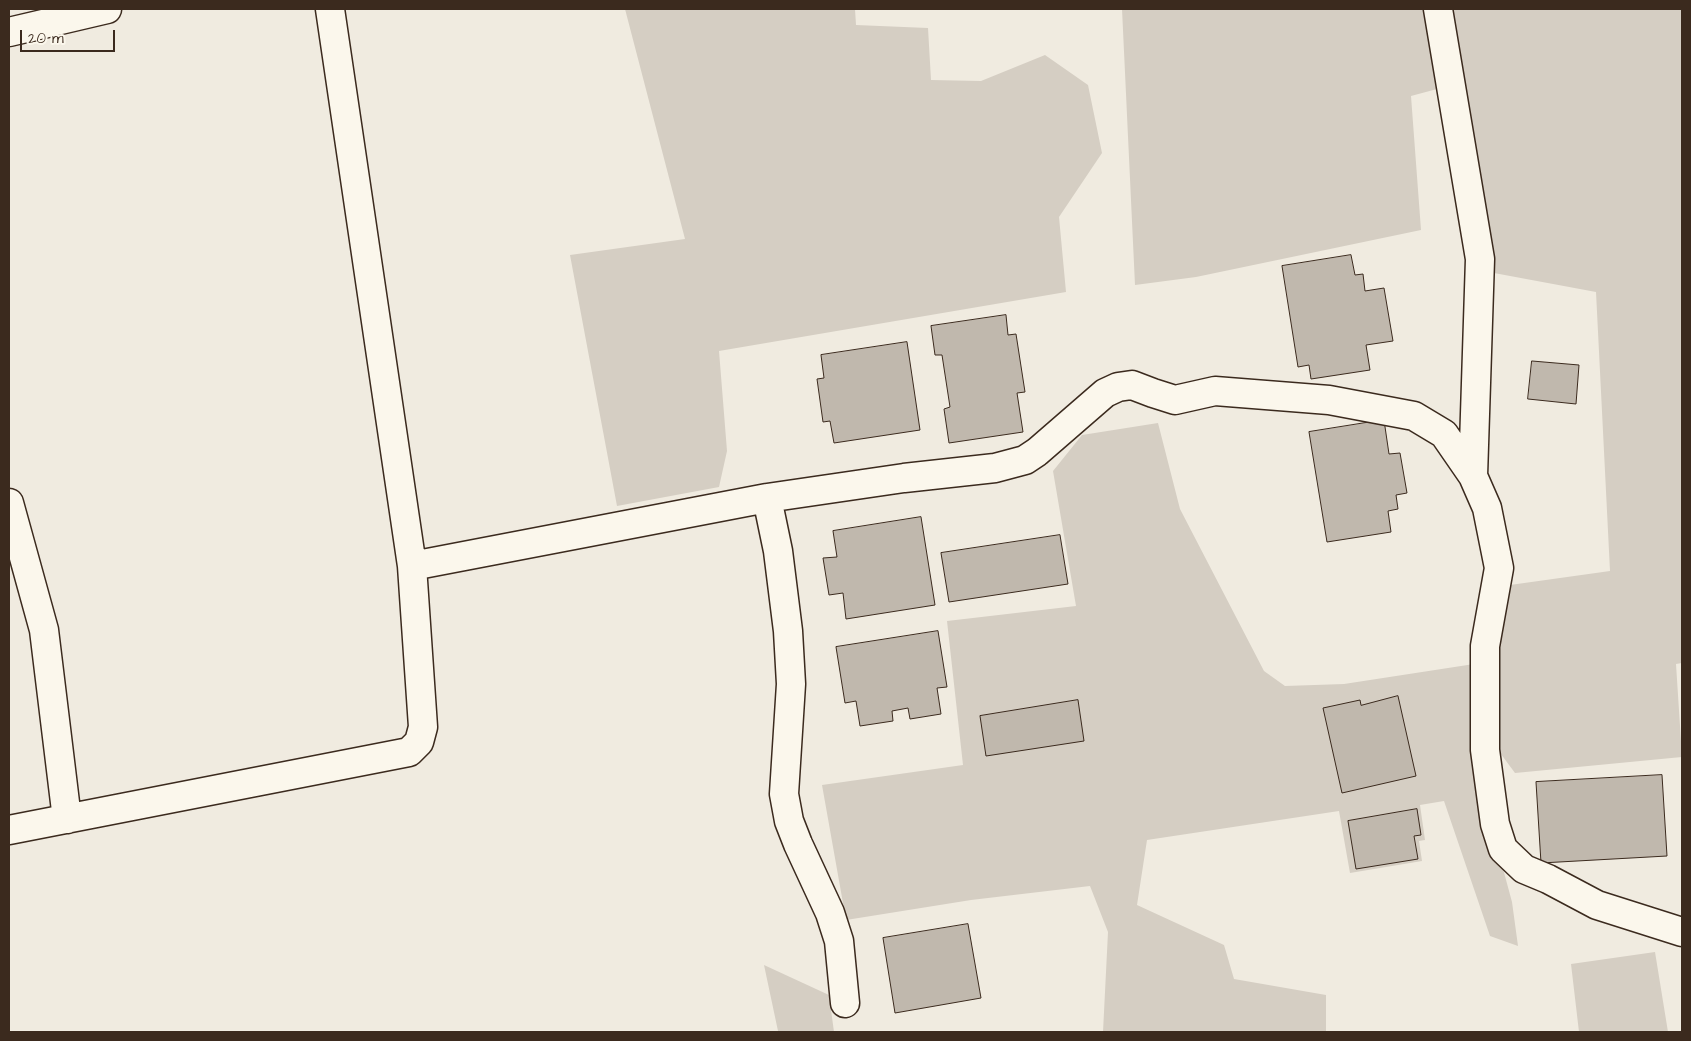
<!DOCTYPE html>
<html>
<head>
<meta charset="utf-8">
<style>
	body { margin:0 }
	#map { position:relative; width:1691px; height:1041px; overflow:hidden; background:#f0ebe0; font-family:"Architects Daughter",sans-serif }
	canvas { display:block }
	.frame { position:absolute; inset:0; border:10px solid #3b2a1e; pointer-events:none }
	.scale { position:absolute; left:20px; top:30px; width:95px; height:22px; box-sizing:border-box; border:2px solid #3b2a1e; border-top:0; padding-left:6px; font-size:15px; line-height:18px; white-space:nowrap; color:#3b2a1e; -webkit-text-stroke:4px #fbf7ec; paint-order:stroke }
</style>
</head>
<body>
<div id="map">
<canvas width="1691" height="1041"></canvas>
<div class="frame"></div>
<div class="scale">20 m</div>
</div>
<script>
const ctx = document.querySelector('canvas').getContext('2d');
ctx.lineJoin = 'round';
function fill(path, color) { ctx.fillStyle = color; ctx.fill(path, 'evenodd'); }
function stroke(path, color, width, dash) { ctx.strokeStyle = color; ctx.lineWidth = width; ctx.lineCap = dash ? 'butt' : 'round'; ctx.setLineDash(dash || []); ctx.stroke(path); }
fill(new Path2D(`
	M625,9H855L856,25L928,28L931,80L981,81L1045,55L1088,85L1102,153L1059,217L1066,292L719,351L727,451L719,487L617,506L570,255L685,239Z
	M1122,9H1425L1437,89L1411,96L1421,230L1196,277L1135,285Z
	M1443,9H1682V663L1676,664L1682,757L1515,773L1495,746V664L1510,585L1610,571L1596,292L1494,273Z
	M1158,423L1180,509L1264,671L1285,686L1344,684L1474,664L1479,780L1512,902L1518,946L1490,936L1444,801L1420,805L1425,840L1419,841L1422,861L1350,873L1339,811L1147,840L1137,905L1224,945L1234,979L1326,995V1032H1103L1108,932L1090,886L971,900L846,920L822,785L963,765L947,621L1076,606L1053,471L1082,435Z
	M1655,952L1668,1032H1579L1571,964Z
	M764,965L829,995L834,1032H770L778,1031Z`), '#d5cec3');
const building = new Path2D(`
	M1351,255L1355,275L1363,274L1365,291L1384,288L1393,341L1366,345L1370,370L1311,379L1309,365L1298,367L1282,266Z
	M1006,315L1008,335L1016,334L1025,392L1017,393L1023,432L949,443L944,409L950,407L942,355H935L931,326Z
	M907,342L920,430L834,443L830,421L823,422L817,379L824,378L821,355Z
	M1532,361L1579,365L1576,404L1528,399Z
	M1384,420L1389,454L1400,453L1407,493L1396,495L1398,509L1388,511L1391,532L1327,542L1309,432Z
	M921,517L935,605L846,619L843,593L829,595L823,558L837,557L833,531Z
	M1060,535L1068,584L949,602L941,553Z
	M938,631L947,687L937,688L941,714L910,719L908,708L892,711L893,721L860,726L856,701L845,703L836,647Z
	M1398,696L1416,776L1342,793L1323,708L1360,700L1361,705Z
	M1078,700L1084,741L986,756L980,716Z
	M1662,775L1667,856L1541,863L1536,782Z
	M1417,809L1421,835L1414,836L1418,859L1356,869L1348,821Z
	M968,924L981,998L895,1013L883,938Z`);
fill(building, '#c0b8ad');
stroke(building, '#3b2a1e', 1);
const minor = new Path2D(`
	M1438,9L1480,259L1473,476
	M9,32L107,9
	M767,498L778,551L788,631L791,684L784,794L789,821L798,844L830,913L839,941L845,1003
	M9,503L44,630L67,819
	M412,566L767,498L904,478L995,468L1025,460L1037,452L1105,393L1118,387L1132,385L1153,393L1175,400L1215,391L1329,400L1414,416L1444,434L1473,476L1487,508L1499,568L1485,646V750L1495,824L1503,849L1524,869L1548,879L1597,905L1682,932
	M9,830L409,752L419,742L423,727L412,566L330,9`);
stroke(minor, '#3b2a1e', 31);
stroke(minor, '#fbf7ec', 28);
</script>
</body>
</html>
